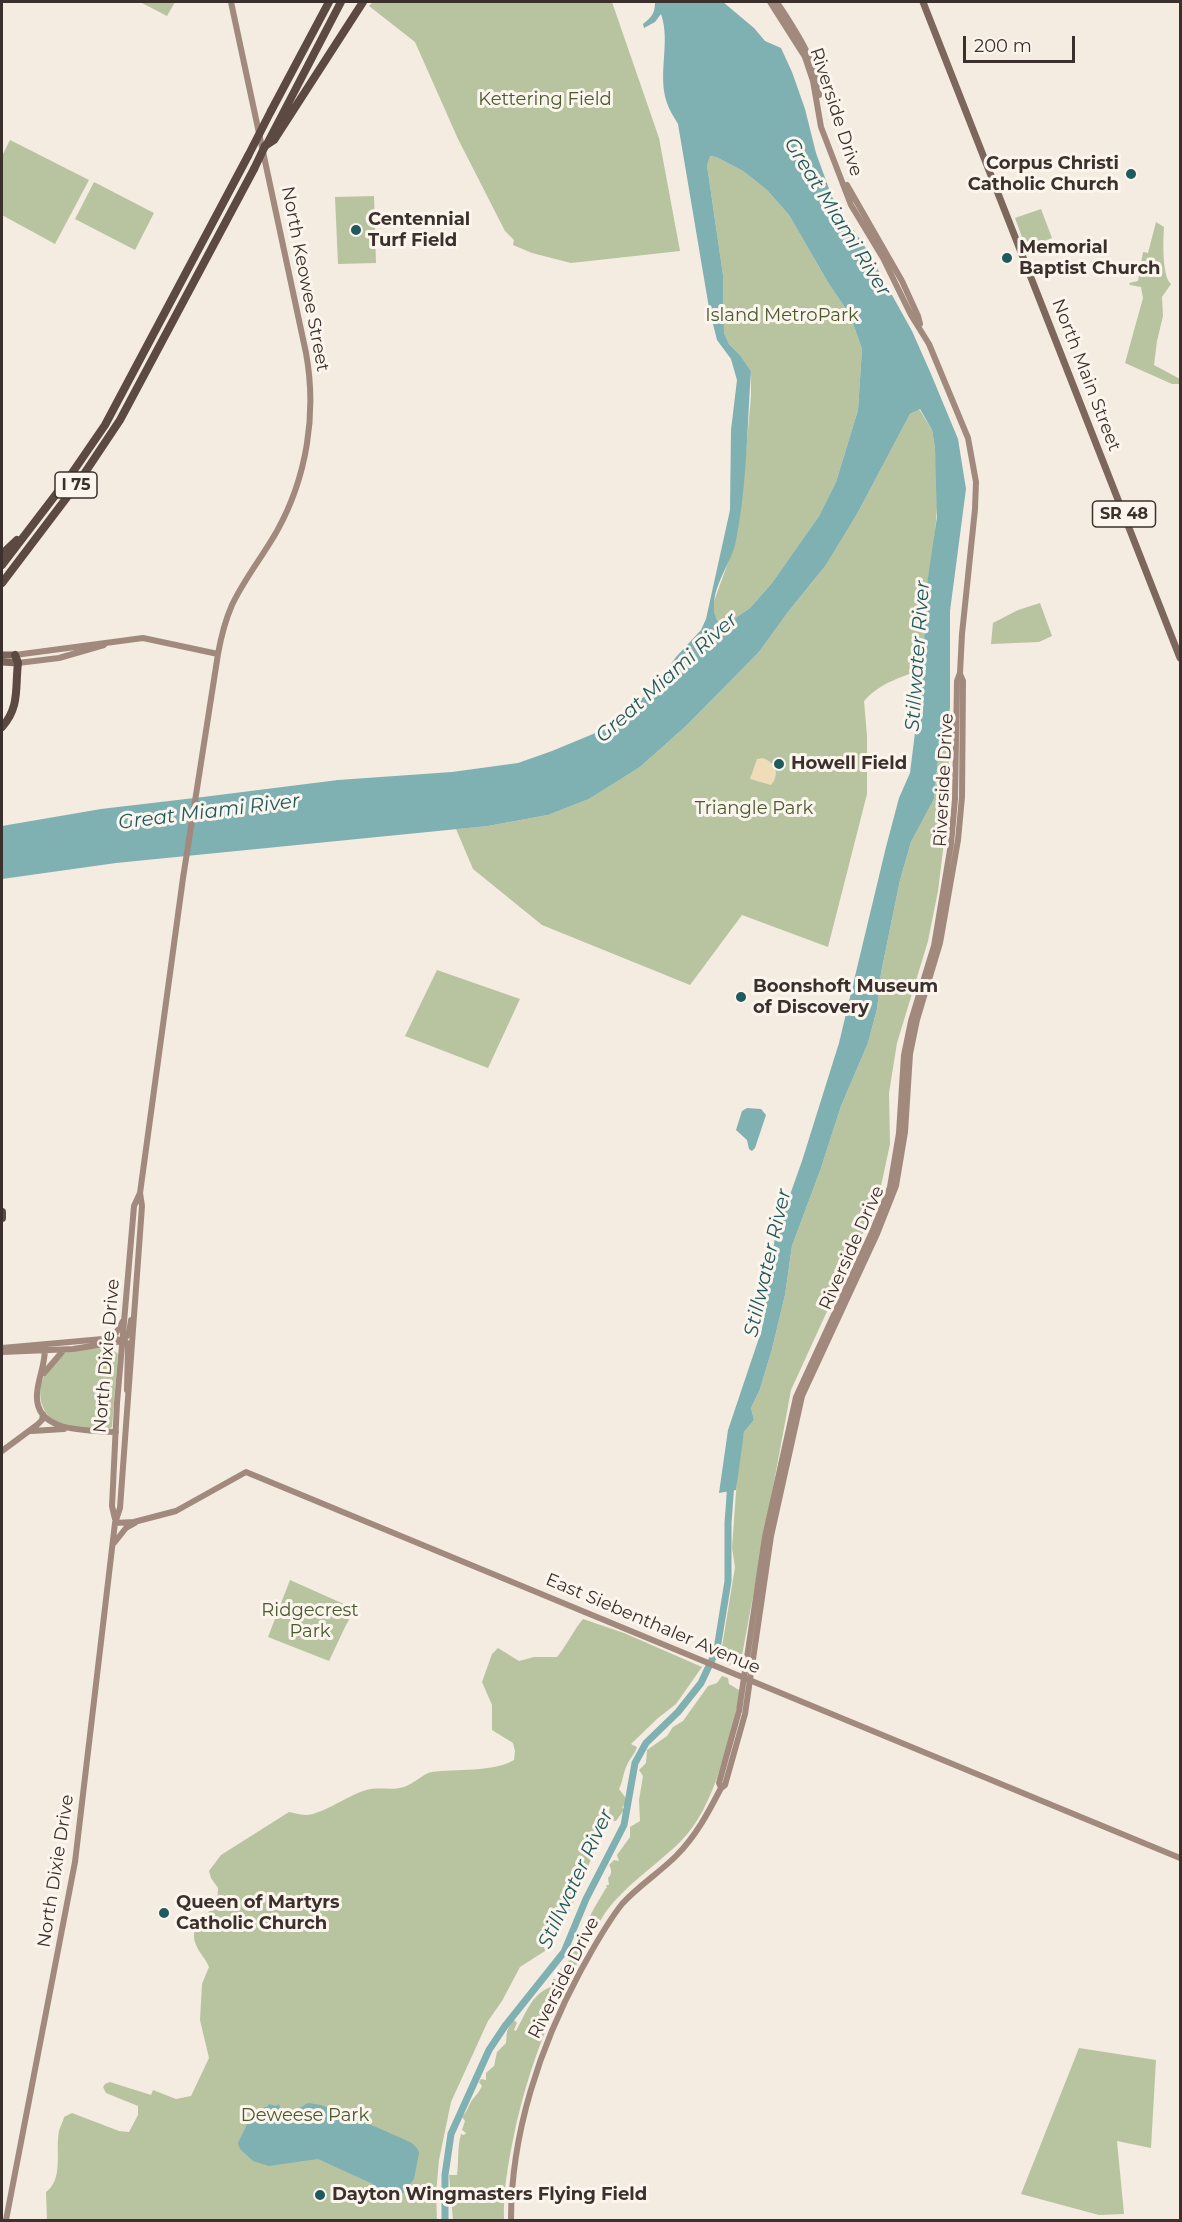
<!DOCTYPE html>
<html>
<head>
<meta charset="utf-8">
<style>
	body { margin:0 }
	#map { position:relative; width:1182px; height:2222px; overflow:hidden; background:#f4ebe1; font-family:Montserrat,sans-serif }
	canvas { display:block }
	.frame { position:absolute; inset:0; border:3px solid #3b302b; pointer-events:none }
	.scale { position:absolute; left:963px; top:36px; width:112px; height:27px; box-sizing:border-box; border:3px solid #3b302b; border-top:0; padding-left:8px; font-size:18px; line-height:21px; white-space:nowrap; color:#3b302b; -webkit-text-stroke:4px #fbf5ee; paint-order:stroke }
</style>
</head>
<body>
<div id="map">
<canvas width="1182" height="2222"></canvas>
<div class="frame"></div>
<div class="scale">200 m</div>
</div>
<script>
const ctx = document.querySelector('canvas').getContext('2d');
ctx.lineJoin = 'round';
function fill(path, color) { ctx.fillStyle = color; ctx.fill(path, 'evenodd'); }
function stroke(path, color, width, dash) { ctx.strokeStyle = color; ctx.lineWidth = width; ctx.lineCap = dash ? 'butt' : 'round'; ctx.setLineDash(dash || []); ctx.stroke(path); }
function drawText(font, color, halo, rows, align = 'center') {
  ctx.font = font + ' Montserrat,sans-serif'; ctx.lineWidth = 6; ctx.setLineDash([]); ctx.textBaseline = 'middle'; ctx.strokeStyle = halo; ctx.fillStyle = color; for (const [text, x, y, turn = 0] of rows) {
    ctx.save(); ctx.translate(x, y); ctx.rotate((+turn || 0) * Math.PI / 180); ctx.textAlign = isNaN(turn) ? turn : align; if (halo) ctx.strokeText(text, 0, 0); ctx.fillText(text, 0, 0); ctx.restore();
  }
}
fill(new Path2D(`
	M140,2H175L167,16Z
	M373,2H612L659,138L680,251L571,263L532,253L513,245L514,240L505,231L458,139L415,42L369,6Z
	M10,140L89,180L55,244L2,215V156Z
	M709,156L716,157L743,171L767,190L789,215L829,284L850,315L862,349L858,410L836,482L819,516L772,583L750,608L734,619L719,623L715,616L713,604L734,546L742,496L751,396V371L740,355L729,344L724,333L723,275L707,165Z
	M94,182L154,213L135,250L75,219Z
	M374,196L376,263L338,264L335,197Z
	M1041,209L1052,238L1026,248L1015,218Z
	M1156,222L1164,227C1163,240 1162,277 1171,284L1162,297L1163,316L1157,341L1154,365L1180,379V384H1172L1125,363L1143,298L1141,287L1130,285L1129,283L1138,281L1143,252L1148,253Z
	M919,409L932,430L935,448L938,496L934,546L926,591L923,668C900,679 882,681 864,701L867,736V794L828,947L742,915L690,985L542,925L473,869L456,829L488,826L548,815L589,799L640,767L686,726L759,652L788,612L826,565L857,514L910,414Z
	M1040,603L1052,636L1039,642L991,644L993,623L1018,610Z
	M950,708L948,810L938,891L928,941L897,1043L889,1093L890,1144L878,1200L791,1390L741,1661L732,1666L720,1659L735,1567L732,1548L738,1464L744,1432L754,1420L751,1408L760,1389L772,1349L785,1295L792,1246L821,1168L841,1106L868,1043L877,1009L881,973L900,880L911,842L934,799L940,738Z
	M437,970L520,999L488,1068L405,1036Z
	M101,1348H111L118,1354L112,1427L109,1429C94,1428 71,1431 58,1423C29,1407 39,1369 63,1353C72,1348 90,1349 101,1348Z
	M290,1580L355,1609L345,1627L329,1661L268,1637Z
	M583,1619L624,1633L702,1667L676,1704L658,1718L631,1744L637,1747C635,1754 630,1758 627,1765C623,1773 623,1781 619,1789L625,1797L626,1804L622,1807L624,1810L616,1821L608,1820L610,1806L601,1809L604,1830L597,1837L599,1846L596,1847L571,1908L545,1951L520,1967L502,2001L488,2021L451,2102L439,2160L436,2194L437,2220H47L46,2192C64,2179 55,2151 59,2131C60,2127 63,2122 64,2117L72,2113L119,2131L129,2132L138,2115V2106L106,2093L103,2087L105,2084L110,2082L151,2095L153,2090L176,2099L191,2096L209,2058L200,2020L202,1984L209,1967C206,1959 200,1954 197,1947C187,1927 205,1916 217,1904L218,1888L211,1878L209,1871L221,1855L289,1812C295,1813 301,1815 307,1815C322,1814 348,1796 363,1791C376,1786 391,1791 404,1787C413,1784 426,1772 432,1772C453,1769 496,1772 514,1760L515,1751L513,1743L492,1730V1705L482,1682L492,1654L498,1648L519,1661L534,1657H557C567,1645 573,1631 583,1619Z
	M722,1676L728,1678L729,1684L739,1690L740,1694C729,1740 715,1807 681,1841C657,1865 626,1884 605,1913C598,1924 592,1937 585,1949C552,2008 528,2068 514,2135C508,2164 503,2191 504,2220H453L449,2175H457C459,2161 457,2149 461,2134L464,2135L466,2133L462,2130L465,2121L462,2117C468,2111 468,2105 473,2099C477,2094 479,2092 482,2086L479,2082L481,2079L486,2080V2073L494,2066L497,2052L506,2043L507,2031L513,2019L517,2023L514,2030L516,2031C525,2015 532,1993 551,1987L553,1979H556L562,1966L570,1960L569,1956L574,1951L571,1946L572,1944L581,1943C584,1923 596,1905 606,1888H607L606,1885H609L608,1878C612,1874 612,1870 609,1865L614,1860L619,1861L617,1855L630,1837V1827L640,1821L639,1800L643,1776L639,1770L646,1763L647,1750L667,1736L673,1727L683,1721L708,1686L717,1683Z
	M1079,2048L1156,2060L1151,2148L1117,2141L1124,2214L1099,2215L1021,2194Z`), '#b8c4a0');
fill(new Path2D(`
	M763,758C776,763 780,774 771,785L750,779L757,759Z`), '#efdcb8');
fill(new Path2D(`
	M655,2H723L754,28L765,41L781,48L792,72L805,109L816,153L832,197L867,250L912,331L931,374L958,439L966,489L950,611V708L940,738L934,799L911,842L900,880L881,973L877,1009L868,1043L841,1106L821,1168L792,1246L785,1295L772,1349L760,1389L751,1408L754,1420L744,1432L736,1490L719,1493L728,1430L762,1329L775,1237L802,1161L839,1043L886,847L899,798L910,773L923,668L926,591L937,517L935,448L932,430L920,409L910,414L857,514L826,565L788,612L759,652L686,726L640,767L589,799L548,815L488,826L116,863L2,879V826L101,809L203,797L338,780L452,772L518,763L552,751L593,734L624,717L659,681L676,657L701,630L706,619L730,510L731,430L737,380L731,359L717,340L709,308L678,124C674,117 669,110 667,103C657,74 671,42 661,14L655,22L644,28L643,24C652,17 655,13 655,2ZM710,156L716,157L743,171L767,190L789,215L829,284L850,315L862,349L858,410L836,482L819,516L772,583L750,608L734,619L719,623C703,599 729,568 735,545C747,491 747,426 751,371L740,355L729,344L724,333L723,275L707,165Z
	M747,1108L761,1109L766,1115L755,1148L752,1151L749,1149L747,1140L736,1130L742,1111Z
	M308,2103L321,2105L376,2127L412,2143L417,2148L419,2153L414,2179L404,2193L396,2195L384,2193L373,2184L318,2159L269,2166L253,2161L240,2149L238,2143L253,2112L268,2106L269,2104L276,2106L279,2104L280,2108L291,2113Z`), '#7fb0b2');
stroke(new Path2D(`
	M445,2220V2175L451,2134L489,2050L505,2026L564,1952L586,1899L624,1825L635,1763L646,1743L678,1712L701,1683L717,1649L728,1581V1523L731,1482`), '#7fb0b2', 7);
stroke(new Path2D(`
	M777,2C796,32 816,59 819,95
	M847,185L902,281L918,316L920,324
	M15,655L143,638L218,654
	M18,663L59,658L104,645
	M109,1339L116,1333L123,1321
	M123,1341L127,1343L128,1347L127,1390
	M123,1341L129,1333L131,1320
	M2,1348L114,1338L122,1341
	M45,1348C45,1366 38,1378 37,1394C34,1434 90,1430 116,1432
	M2,1352L73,1349L123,1341
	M44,1373L62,1352
	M32,1431L64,1429
	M2,1451L37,1425L42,1420L43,1414
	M115,1519L112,1506L117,1403L134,1206L140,1193
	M115,1523L134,1522L176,1511L246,1472L1180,1858
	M114,1543L126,1528L135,1523
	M721,1788L719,1783L739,1711L765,1537L796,1397L872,1232L890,1187L899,1133L904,1055L911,1021L934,946L951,844L955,799L957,681L960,673L962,634L975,509L976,482L968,438L929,344L911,315L883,258L851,205L821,127L813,81L805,57L770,2
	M6,2220L75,1862L115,1523L120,1508L142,1206L140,1193L183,878L218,654C221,637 225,621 232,605C244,579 263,556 277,531C307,477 317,413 306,353L231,2
	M511,2220C511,2133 540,2046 581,1970C594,1947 606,1924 622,1904C638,1886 659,1873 676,1856C696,1836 708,1813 721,1788L725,1785L745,1714L771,1536L802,1396L877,1234L896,1186L905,1132L910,1054L917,1020L940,943L958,840L962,797L963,681L960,674`), '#a18a7d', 6);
stroke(new Path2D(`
	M923,2L1180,658
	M2,655H15
	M2,662L18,663`), '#7d675c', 7);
stroke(new Path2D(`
	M271,111L329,2
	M267,144L341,2
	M265,146L274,140L363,2
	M2,554L17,540
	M2,565L70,476L105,425L248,156
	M2,583L80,480L120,420L254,169
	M2,727C20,707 15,688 18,663L15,655
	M2,1212V1218`), '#5c4a42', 8);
stroke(new Path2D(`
	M248,156L271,111
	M254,169L265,146`), '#5c4a42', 8);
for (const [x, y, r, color] of [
	[1131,174,6,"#1f5a5e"],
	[356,230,6,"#1f5a5e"],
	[1007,258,6,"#1f5a5e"],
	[779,764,6,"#1f5a5e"],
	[741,997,6,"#1f5a5e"],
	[164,1913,6,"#1f5a5e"],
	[320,2195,6,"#1f5a5e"]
]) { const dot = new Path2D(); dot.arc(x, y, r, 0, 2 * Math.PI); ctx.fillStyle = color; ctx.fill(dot); stroke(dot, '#fbf5ee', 2); }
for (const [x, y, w] of [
	[76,485,42],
	[1124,514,63]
]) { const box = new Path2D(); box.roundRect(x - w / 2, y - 13, w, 26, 4.5); ctx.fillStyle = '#fbf5ee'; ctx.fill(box); stroke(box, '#3b302b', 1.5); }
drawText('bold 16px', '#3b302b', null, [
	["I 75",76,485],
	["SR 48",1124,514]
]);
drawText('18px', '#4a5a2e', '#fbf5ee', [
	["Kettering Field",545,100],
	["Island MetroPark",782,316],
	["Triangle Park",754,809],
	["Ridgecrest",310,1611],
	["Park",310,1632],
	["Deweese Park",305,2116]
]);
drawText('18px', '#3b302b', '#fbf5ee', [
	["Riverside Drive",836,112,72],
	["North Keowee Street",305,279,79],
	["North Main Street",1086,375,69],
	["Riverside Drive",944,780,-87],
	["Riverside Drive",852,1248,-66],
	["North Dixie Drive",107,1356,-85],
	["East Siebenthaler Avenue",653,1624,23],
	["North Dixie Drive",56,1871,-81],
	["Riverside Drive",564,1978,-63]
]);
drawText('bold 18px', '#3b302b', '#fbf5ee', [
	["Corpus Christi",1119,164,"right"],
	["Catholic Church",1119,185,"right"],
	["Centennial",368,220],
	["Turf Field",368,241],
	["Memorial",1019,248],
	["Baptist Church",1019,269],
	["Howell Field",791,764],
	["Boonshoft Museum",753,987],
	["of Discovery",753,1008],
	["Queen of Martyrs",176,1903],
	["Catholic Church",176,1924],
	["Dayton Wingmasters Flying Field",332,2195]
], 'left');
drawText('italic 20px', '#1f5a5e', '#fbf5ee', [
	["Great Miami River",837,217,58],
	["Stillwater River",918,656,-86],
	["Great Miami River",667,678,-42],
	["Great Miami River",209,812,-7],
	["Stillwater River",768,1263,-77],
	["Stillwater River",576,1879,-65]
]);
</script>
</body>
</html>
